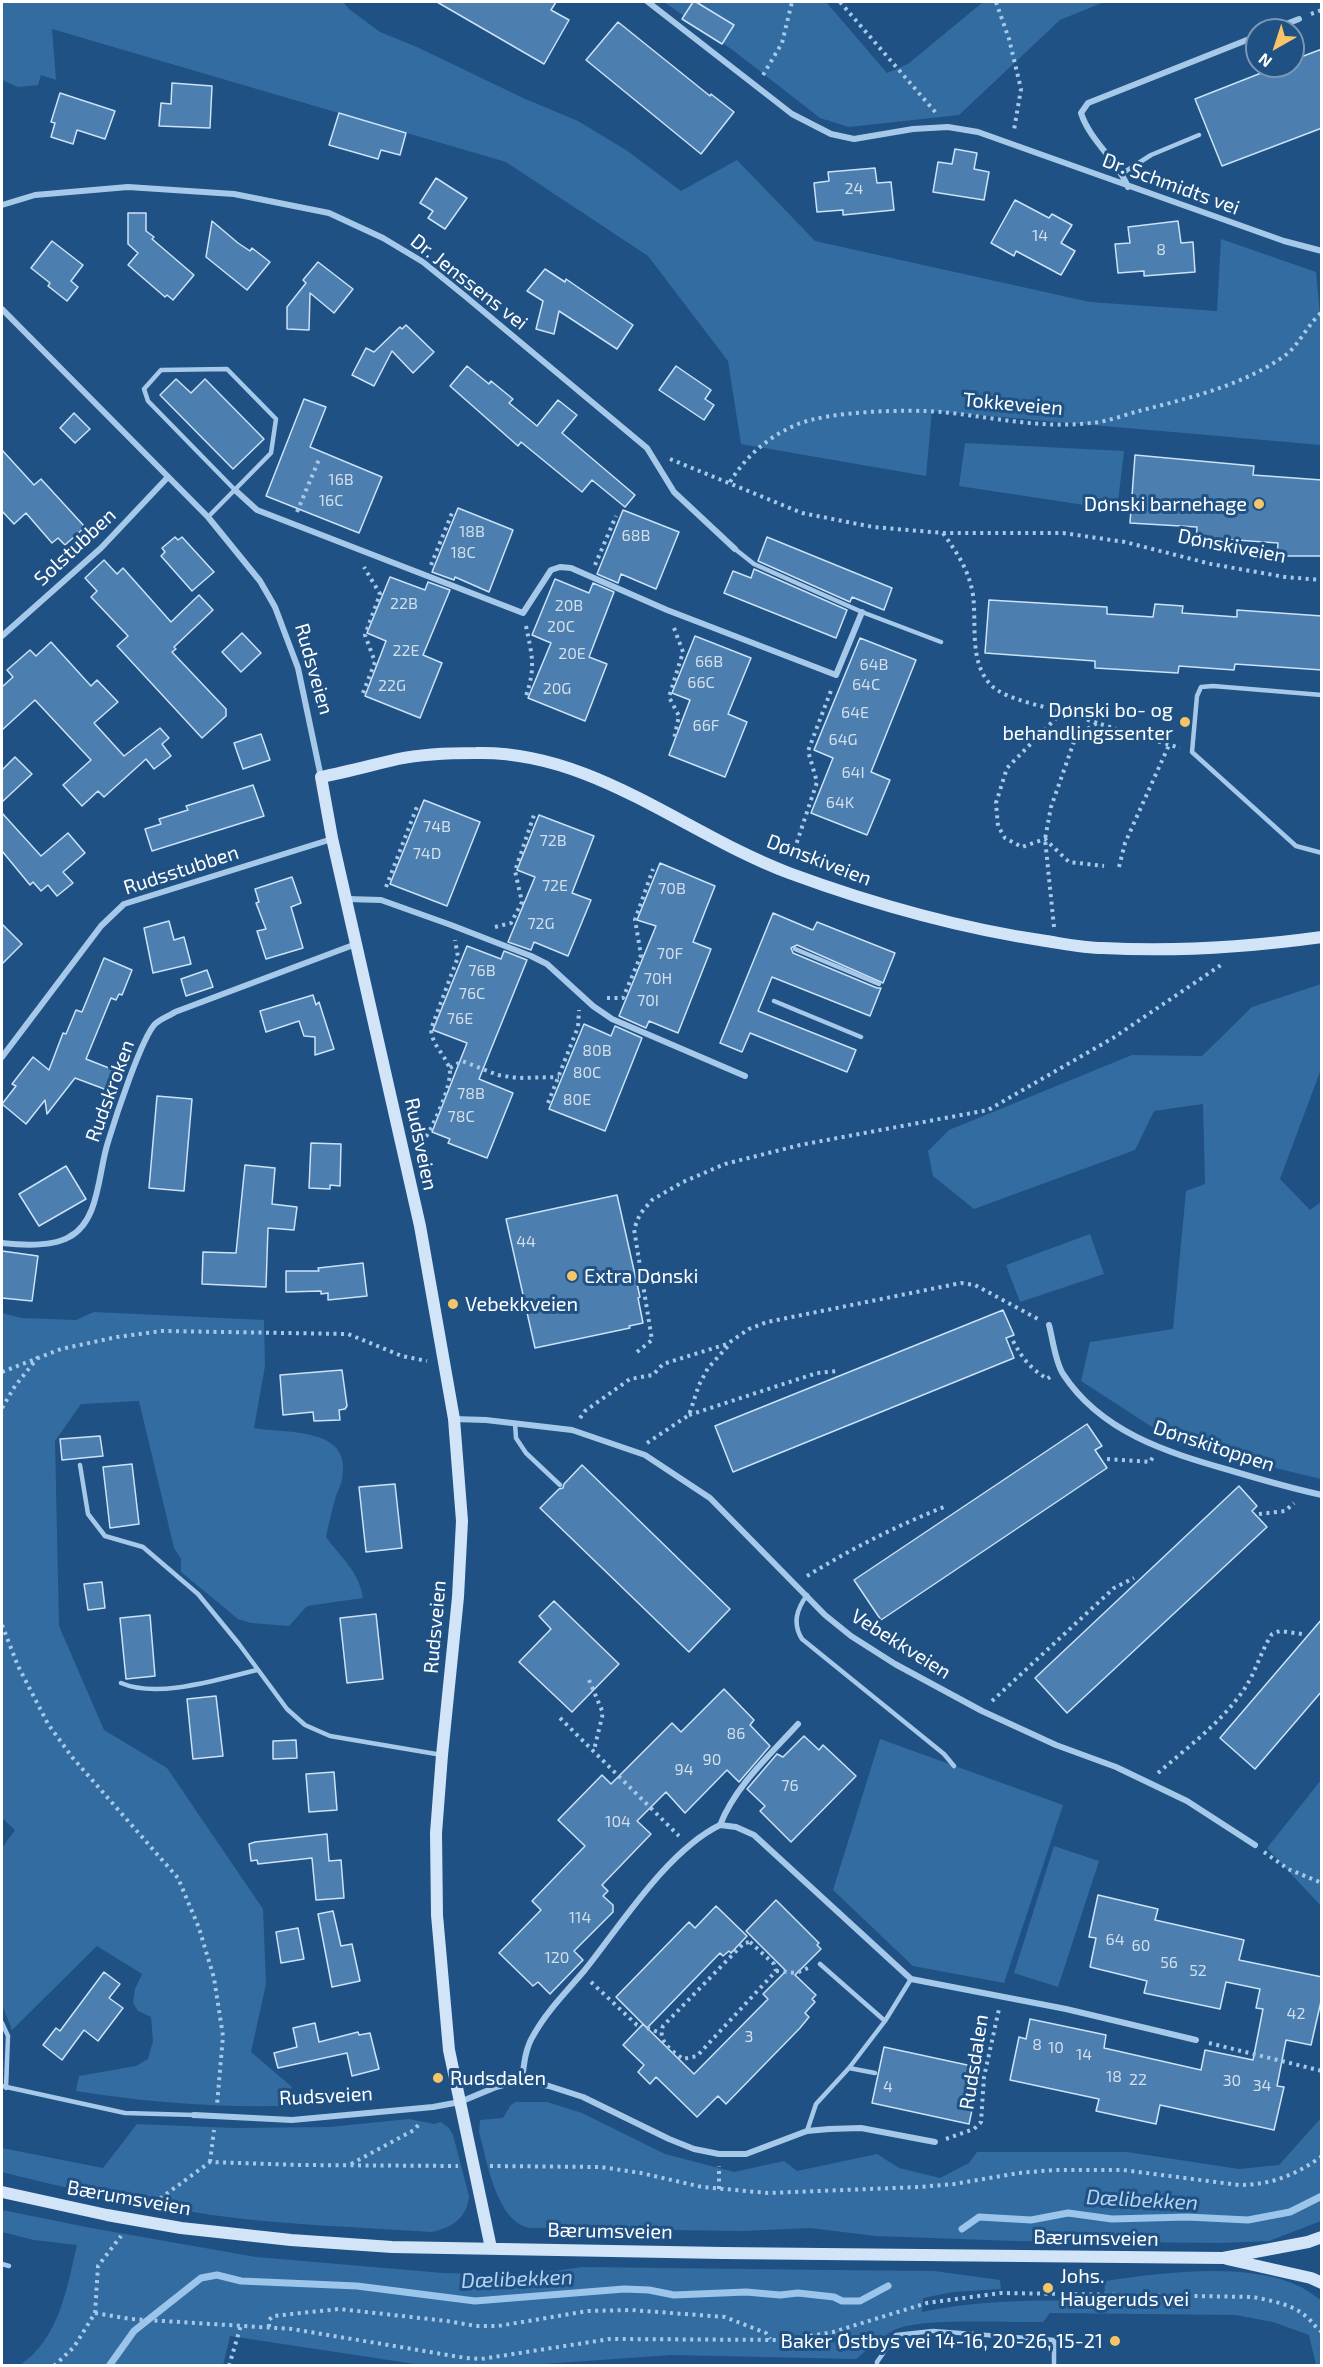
<!DOCTYPE html>
<html>
<head>
<meta charset="utf-8">
<style>
	body { margin:0 }
	#map { position:relative; width:1323px; height:2367px; overflow:hidden; background:#1f5184; font-family:"Exo 2",sans-serif }
	canvas { display:block }
	.frame { position:absolute; inset:0; border:3px solid #fff; pointer-events:none }
	.north { position:absolute; left:1245px; top:18px; width:60px; height:60px; box-sizing:border-box; background:#1f5184; border:2px solid #7997b5; border-radius:50%; rotate:219deg; font-size:16px; font-weight:700; line-height:24px; text-align:center; color:#fff }
	.north::after { content:''; display:block; margin:auto; width:21px; height:27px; background:#f7c567; clip-path:polygon(50% 0,100% 100%,50% 72%,0 100%) }
</style>
</head>
<body>
<div id="map">
<canvas width="1323" height="2367"></canvas>
<div class="frame"></div>
<div class="north">N</div>
</div>
<script>
const ctx = document.querySelector('canvas').getContext('2d');
ctx.lineJoin = 'round';
function fill(path, color) { ctx.fillStyle = color; ctx.fill(path, 'evenodd'); }
function stroke(path, color, width, dash) { ctx.strokeStyle = color; ctx.lineWidth = width; ctx.lineCap = dash ? 'butt' : 'round'; ctx.setLineDash(dash || []); ctx.stroke(path); }
function drawText(font, color, halo, rows, align = 'center') {
  ctx.font = font + ' "Exo 2",sans-serif'; ctx.lineWidth = 6; ctx.setLineDash([]); ctx.textBaseline = 'middle'; ctx.strokeStyle = halo; ctx.fillStyle = color; for (const [text, x, y, turn = 0] of rows) {
    ctx.save(); ctx.translate(x, y); ctx.rotate((+turn || 0) * Math.PI / 180); ctx.textAlign = isNaN(turn) ? turn : align; if (halo) ctx.strokeText(text, 0, 0); ctx.fillText(text, 0, 0); ctx.restore();
  }
}
fill(new Path2D(`
	M2,2H343L349,9L380,32L417,47L523,98L578,121L626,150L681,191L737,160L815,241L1090,302L1217,311L1221,239L1316,272L1322,337L1321,445L932,411L926,476L741,444L728,361L648,256L506,162L52,29L56,80L41,75L38,85L18,87L2,80Z
	M664,2H826L887,73L908,64L983,2H1104L1060,20L959,115L849,127L820,118L734,51Z
	M965,443L1124,451L1117,510L959,486Z
	M1321,984V1069L1280,1179L1310,1210L1321,1202V1479L1180,1445L1081,1381L1090,1342L1173,1329L1186,1191L1205,1184L1203,1104L1154,1111L1135,1150L974,1209L933,1176L928,1151L949,1130L1132,1055L1202,1056L1252,1007Z
	M1090,1234L1104,1274L1020,1302L1006,1265Z
	M94,1312L264,1320L265,1366L254,1428C287,1434 353,1426 342,1479C341,1485 338,1490 336,1496C332,1509 329,1523 326,1537C341,1558 359,1571 363,1598L307,1606L289,1626L251,1623L238,1619L181,1572V1559L174,1548L139,1401L81,1404L55,1441L59,1626L104,1730L167,1768L263,1909L266,1984L251,2052L292,2087L278,2106C210,2107 143,2102 76,2091L79,2076L136,2066L148,2059L153,2041L151,2017L138,2011L133,2003L135,1989L142,1974L97,1946L12,2030L2,2005V1848L15,1830L2,1818V1313L21,1318L76,1320Z
	M880,1739L1063,1805L1004,1983L913,1966L833,1890Z
	M1321,1780V1906L1267,1848Z
	M1054,1846L1099,1861L1058,1987L1014,1973Z
	M515,2102H547L582,2113L665,2154L734,2172L784,2161L797,2171L877,2154L899,2168L940,2178L969,2163L977,2152H1127L1239,2169L1279,2165L1321,2118V2221L1269,2241L1222,2243L1014,2241L876,2236L810,2228L742,2231L530,2228C496,2222 487,2160 479,2132L480,2120L503,2118L510,2106Z
	M409,2119L434,2124L441,2122L449,2128L453,2135L469,2196C467,2218 452,2228 431,2232C358,2227 285,2225 212,2215C141,2204 71,2190 2,2172V2148L103,2168L137,2124L234,2128L329,2127Z
	M2,2210L91,2228L256,2257L443,2273L525,2275L583,2267L832,2270L934,2271L1000,2280L1001,2289L953,2292L923,2298L922,2312C983,2299 1042,2300 1104,2301L1105,2281C1160,2273 1236,2263 1289,2282C1301,2286 1311,2293 1321,2300V2365H1316L1309,2335L1273,2322L1235,2315L1050,2313L1043,2322C1009,2323 921,2317 894,2330C880,2338 868,2349 856,2359L672,2355L514,2366H428L230,2336L223,2365H20C59,2339 67,2288 77,2245L34,2240L2,2232Z`), '#336ca1');
stroke(new Path2D(`
	M962,2229L979,2217L1031,2220L1068,2213L1112,2219L1187,2217L1248,2220L1290,2212L1322,2196
	M109,2366L134,2331L201,2278L217,2275L241,2281L357,2286L475,2301L624,2289L649,2290L674,2295L746,2292L780,2295L798,2293L834,2297L842,2301H860L888,2286`), '#9bc5eb', 7);
const building = new Path2D(`
	M437,2H556L551,10L569,20L544,64Z
	M693,2H696L734,25L722,44L682,19Z
	M618,22L710,96L711,94L734,112L701,154L586,60Z
	M1322,49V128L1222,166L1195,99L1279,66H1293V60Z
	M172,83L212,86L210,128L159,126L161,103L171,104Z
	M60,93L115,111L105,139L77,130L73,144L51,137L55,123L51,122Z
	M339,113L406,133L400,155L381,150L378,159L329,145Z
	M955,149L977,153L974,169L989,172L984,200L933,192L938,162L952,164Z
	M875,168L877,183L891,182L894,210L843,215V210L817,212L814,183L829,181L828,172Z
	M436,178L467,198L445,229L428,218L433,211L420,203Z
	M1015,200L1049,218L1052,214L1072,225L1061,243L1075,251L1061,275L1016,251L1014,256L991,243Z
	M128,213H146V231L154,237L152,239L194,275L173,300L167,295L165,297L128,265L138,253L128,244Z
	M212,221L238,243L250,251L252,248L270,262L247,290L206,257Z
	M1178,221L1181,243L1193,242L1195,272L1144,276V271L1118,273L1115,244L1130,243L1128,227Z
	M52,241L83,265L71,281L78,287L67,301L48,286L50,283L31,268Z
	M318,262L353,289L334,313L310,293L309,330L287,329V307L306,283L303,280Z
	M545,269L565,282L566,279L633,325L617,349L559,311L554,334L536,329L543,301L527,291Z
	M406,325L434,352L413,373L392,351L374,386L352,375L366,348L374,352L400,327L402,329Z
	M467,366L489,384L491,381L513,399L509,403L537,426L558,400L577,415L562,433L635,495L625,507L592,480L582,492L521,442L518,446L450,386Z
	M676,366L711,390L705,399L714,405L704,420L659,390Z
	M176,379L191,393L205,379L264,439L233,469L160,395Z
	M304,399L326,407L310,447L382,477L359,533L266,496Z
	M74,413L90,429L75,443L60,428Z
	M2,450L34,485L41,479L85,527L65,545L58,538L52,543L26,513L14,524L2,511Z
	M1135,455L1254,466L1253,475L1322,480V556H1277L1278,543L1222,539V542L1196,540L1197,527L1130,523Z
	M458,508L513,530L489,592L455,577L454,580L432,572Z
	M623,510L679,532L656,589L621,574L618,583L597,574Z
	M175,537L178,540L182,537L214,572L192,591L161,556L165,552L162,548Z
	M767,537L892,588L884,610L852,597L850,602L758,561Z
	M104,560L117,574L123,568L171,622L199,595L213,610L174,647L176,649L172,652L226,709V716L202,738L117,646L128,636L91,597L97,591L85,578Z
	M754,569L847,610L836,638L724,593L733,571L751,578Z
	M390,577L425,590L428,582L450,590L423,655L442,663L420,718L365,696L386,641L367,633Z
	M555,579L589,593L593,583L614,592L589,657L607,664L585,721L528,698L551,643L532,635Z
	M989,600L1107,607V614L1153,617L1155,604L1183,606L1182,613L1237,617V610L1322,616V670L1235,664L1234,670L1179,666L1178,673L1095,668V661L985,653Z
	M242,633L261,653L241,672L222,652Z
	M695,636L751,658L728,714L747,722L725,777L669,755L690,700L672,693Z
	M860,638L916,660L871,772L890,780L867,835L811,813L833,758L814,750Z
	M51,642L91,686L97,680L118,702L94,723L124,756L160,728L169,738L162,744L171,756L154,769L146,759L104,797L98,791L82,806L63,785L91,760L35,700L2,730V687L13,677L7,670L30,650L36,656Z
	M261,734L270,760L243,769L234,743Z
	M15,757L32,774L2,802V770Z
	M253,785L264,816L152,851L145,829L161,824L159,819L188,810L186,806Z
	M424,800L480,822L447,906L390,884Z
	M2,813L41,856L68,833L85,853L63,872L73,883L57,896L48,885L41,891L33,882L30,885L2,851Z
	M539,815L594,836L572,893L591,900L568,956L534,942L531,950L508,942L535,877L517,870Z
	M660,863L715,886L693,942L711,949L678,1033L649,1021L646,1028L619,1016L656,926L637,920Z
	M292,877L301,903L291,907L303,948L266,959L257,931L266,929L256,903L259,902L255,889Z
	M773,913L813,930L817,922L895,953L883,983L797,945L791,948L793,953L877,988H881L870,1016L772,977L758,1011L856,1050L847,1072L750,1033L742,1052L720,1043Z
	M169,921L174,940L184,937L191,964L153,973L144,928Z
	M2,924L22,944L2,964Z
	M467,946L501,959L504,951L527,960L479,1079L513,1093L487,1158L448,1143L450,1139L432,1132L467,1043L433,1030Z
	M104,958L132,970L122,995L119,994L116,1000L111,998L86,1059L114,1070L107,1090L75,1078L47,1114L45,1100L26,1124L2,1104L16,1086L12,1084L33,1057L49,1070L63,1033L66,1034L76,1010L82,1012Z
	M207,970L213,987L186,996L181,979Z
	M313,995L316,1005L319,1002L334,1049L315,1055V1037L304,1036L299,1021L266,1032L260,1011Z
	M584,1024L611,1036L615,1026L642,1038L605,1131L549,1109Z
	M157,1096L192,1099L184,1191L149,1188Z
	M311,1143L341,1144L340,1186L330,1185V1189L309,1188Z
	M245,1165L275,1168L272,1204L297,1207L294,1230L268,1228L266,1287L202,1284L203,1252L236,1253Z
	M66,1166L86,1199L39,1226L19,1194Z
	M617,1195L640,1297L638,1298L643,1323L629,1326L630,1328L535,1348L506,1219Z
	M2,1251L38,1256L32,1301L2,1298Z
	M363,1263L367,1296L328,1300V1293L321,1294V1291L286,1292V1271H319L318,1268Z
	M1003,1310L1014,1335L1006,1338L1014,1358L733,1472L715,1426Z
	M342,1370L347,1406L345,1409L339,1410L340,1420L314,1421L313,1412L283,1415L280,1375Z
	M1087,1424L1102,1446L1095,1450L1107,1468L881,1620L854,1580Z
	M100,1436L103,1456L62,1460L60,1439Z
	M132,1464L139,1524L110,1528L103,1467Z
	M582,1465L730,1609L689,1652L540,1508L559,1489L563,1488L564,1484Z
	M395,1484L402,1548L366,1552L359,1487Z
	M1239,1486L1257,1506L1252,1511L1267,1527L1067,1713L1035,1678Z
	M102,1582L105,1608L88,1610L84,1584Z
	M554,1601L619,1664L572,1712L519,1662L551,1629L539,1616Z
	M376,1614L383,1679L347,1683L340,1618Z
	M150,1615L155,1676L126,1679L120,1618Z
	M1322,1619V1691L1255,1769L1220,1738Z
	M724,1689L754,1720L750,1725L770,1746L739,1782L727,1770L685,1813L666,1792L637,1821L651,1834L602,1885L608,1891L603,1896L613,1905V1912L574,1951L583,1960L550,1994L538,1982L533,1986L499,1953L541,1910L532,1901L585,1846L558,1820L602,1775L611,1784L672,1723L681,1732Z
	M216,1696L223,1756L193,1759L187,1699Z
	M804,1736L819,1750L823,1745L856,1776L791,1842L760,1811L765,1806L747,1789L777,1754L783,1757Z
	M296,1740L297,1758L273,1759V1741Z
	M334,1772L337,1810L309,1812L306,1774Z
	M327,1834L329,1861L341,1860L344,1898L316,1900L312,1858L258,1864L257,1860L251,1861L249,1844L255,1842Z
	M1098,1895L1158,1909L1155,1920L1244,1940L1239,1960L1322,1977V1997L1311,2045L1286,2040L1277,2086L1284,2087L1274,2130L1160,2105L1156,2124L1096,2111L1099,2099L1010,2080L1019,2037L1026,2039L1030,2019L1106,2035L1104,2048L1201,2070L1205,2050L1253,2060L1263,2009L1256,2008L1260,1989L1226,1982L1220,2009L1144,1993L1147,1981L1090,1967L1096,1938L1089,1937Z
	M776,1900L819,1943L817,1945L821,1949L795,1975L816,1995L812,1999L815,2002L805,2013L809,2017L800,2028L726,2104L718,2096L697,2117L656,2077L650,2084L638,2072L644,2065L623,2045L643,2024L694,2074L768,1999L763,1994L786,1971L746,1931Z
	M716,1906L747,1936L731,1953L729,1951L723,1956L720,1953L647,2028L616,1997L689,1922L695,1928Z
	M333,1911L341,1946L352,1944L360,1981L332,1987L318,1914Z
	M298,1928L304,1959L281,1963L276,1932Z
	M104,1972L120,1984L109,1998L123,2008L98,2041L84,2030L62,2060L43,2045L56,2028L60,2031Z
	M315,2023L319,2042L358,2032L359,2035L370,2033L379,2069L352,2076L347,2053L278,2068L274,2053L297,2047L293,2028Z
	M884,2047L981,2068L969,2124L872,2103Z`);
fill(building, '#4c7eaf');
stroke(building, '#cbe2f7', 1.5);
stroke(new Path2D(`
	M840,2L937,114
	M996,2L1009,39L1021,89L1014,130
	M1311,14L1322,10
	M763,75L782,43L792,2
	M670,459L802,513L873,527L943,533H1063L1125,542L1211,564L1285,577L1322,580
	M730,482C746,456 769,436 798,424C831,411 906,409 942,412C992,417 1040,429 1091,423C1107,422 1124,415 1139,411C1189,398 1245,385 1287,354C1300,343 1308,324 1322,312
	M297,512L320,457
	M943,533C957,553 969,570 973,595C977,624 968,664 993,687C1007,699 1044,707 1062,711
	M431,565L452,513
	M595,565L616,516
	M526,626C532,656 536,666 526,696
	M674,628L683,652L669,697L679,716L674,739
	M363,693L375,662L365,635L380,594L364,567
	M1097,723L1063,711L1007,768L996,803L998,826L1005,838L1022,847L1045,839L1069,862L1104,866
	M792,857L817,782L808,751L832,688
	M1119,867L1125,843L1169,745
	M386,887L418,804
	M495,927L511,923L522,902L515,871L534,815
	M1054,927L1045,839L1051,807L1076,736L1097,723L1180,748
	M607,998H623L641,955L635,920L653,869
	M450,1068L462,1061L498,1075L517,1078L559,1077
	M548,1103L578,1027L579,1010
	M418,1149C429,1136 455,1082 449,1067C443,1052 432,1045 431,1029L458,957L455,940
	M1013,1341C1022,1358 1030,1368 1047,1379L1050,1377
	M637,1352L652,1340L634,1229L640,1214L652,1200L683,1182L725,1164L800,1145L988,1110L1113,1038L1221,965
	M2,1372L61,1349L117,1337L162,1331L348,1334L402,1356L427,1361
	M2,1408L15,1386L39,1356
	M689,1415L817,1373L837,1371
	M580,1418L585,1411L630,1379L653,1375L663,1364L727,1344L749,1329L767,1322L961,1283L975,1285L1038,1319
	M647,1443L689,1415L699,1385L708,1368L728,1346
	M1107,1459L1150,1462L1153,1457
	M1259,1514L1285,1511L1294,1503
	M807,1576C851,1549 896,1526 944,1507
	M2,1625L18,1666L48,1724L72,1757L178,1878L199,1928L214,1978L223,2036L217,2105
	M589,1680L603,1713L594,1750
	M992,1701L1114,1588L1134,1578
	M560,1718L679,1836
	M1158,1773C1189,1746 1222,1722 1245,1688C1256,1671 1261,1651 1272,1634L1280,1631L1302,1634
	M1264,1852L1288,1869L1322,1883
	M750,1942L774,1964L776,1971L697,2056L683,2059C672,2051 657,2041 663,2026L744,1943Z
	M776,1971L796,1973L808,1968
	M591,1982L637,2025L642,2026
	M647,2028L661,2033
	M1209,2043L1322,2071
	M946,2139L974,2129L981,2122L984,2077L999,2009
	M210,2162L214,2130
	M351,2164L414,2130L421,2122
	M490,2166L601,2167L641,2173L702,2187L768,2193L920,2187L954,2184L1019,2173L1054,2170H1123L1239,2185C1271,2185 1296,2175 1322,2156
	M719,2189V2166
	M154,2203L210,2162L300,2165L458,2166
	M95,2313L131,2319L292,2329L466,2358L481,2359L610,2339L786,2340L833,2332L927,2303L1001,2293L1253,2297C1272,2301 1293,2304 1308,2318C1313,2323 1316,2328 1322,2332
	M269,2327V2320L273,2316L339,2309L447,2321L476,2326H498L588,2311L631,2310L725,2317L766,2333L770,2339
	M54,2366L74,2347L95,2313L98,2266L121,2236
	M229,2366L241,2325`), '#a7c9e9', 4, [3, 4.5]);
stroke(new Path2D(`
	M1123,173L1151,155L1199,135
	M208,517L271,453L276,419L227,369L161,370L144,389L148,401L235,490
	M735,549L754,564L862,612L941,642
	M1322,695L1213,686L1201,687L1197,696L1192,752L1296,846L1322,853
	M795,949L879,984
	M774,1001L861,1037
	M515,1423L516,1438L526,1453L560,1485
	M80,1465L88,1514L105,1536L143,1547L198,1594L239,1644L287,1709L305,1725L330,1736L442,1755
	M807,1595C797,1609 792,1623 802,1639L944,1754L954,1766
	M121,1683C158,1699 219,1679 257,1670
	M820,1964L885,2021
	M2,2023L8,2036L6,2088
	M849,2068L875,2073
	M2,2086L125,2113L194,2115
	M807,2131L816,2104L849,2068L885,2021L911,1979
	M2,2264L9,2266
	M877,2366V2362L896,2335L933,2331L1054,2340V2366`), '#a7c9e9', 4.5);
stroke(new Path2D(`
	M648,2L792,114L831,134L854,139L913,129L948,127L978,132L1284,241L1322,251
	M1271,30L1299,19
	M1128,187C1117,160 1090,141 1081,113L1088,103L1257,36
	M2,205L35,195L128,187L234,194L329,213L383,238L423,262L465,296L647,448L674,492L735,549
	M2,309L208,517L260,581L275,607L298,668L321,777
	M235,490L257,510L523,613L551,570L560,567L571,568L667,610L836,675L862,612
	M2,636L101,548L168,477
	M347,899L381,900L451,925L531,956L547,964L593,1006L612,1019L745,1076
	M2,1057L101,926L124,904L332,839
	M2,1243C20,1245 52,1247 69,1237C100,1221 98,1172 108,1142C115,1119 141,1039 155,1024C160,1019 169,1016 175,1012L356,944
	M1049,1325C1053,1340 1055,1361 1063,1374C1101,1432 1166,1452 1229,1470C1259,1479 1290,1488 1322,1495
	M454,1419L486,1420L572,1430L645,1455L710,1498L825,1615L851,1636L895,1664L982,1711L1056,1745L1116,1767L1187,1801L1255,1845
	M720,1825L736,1827L754,1835L911,1979L1066,2009L1196,2040
	M522,2080C524,2065 525,2049 533,2036C546,2012 566,1992 584,1971C621,1925 667,1851 720,1825C736,1785 770,1755 798,1724
	M194,2115L292,2120L433,2107L460,2102L496,2087L522,2080L549,2086L583,2097L669,2139L694,2149L719,2154H746L807,2131L829,2129L861,2128L935,2142`), '#a7c9e9', 6);
stroke(new Path2D(`
	M2,2192L107,2215L181,2228L291,2240L392,2247L722,2253L1223,2258L1308,2242L1322,2237
	M491,2248L449,2050L437,1915L436,1833L442,1755L458,1597L462,1521L454,1419L420,1226L332,838L321,777C347,772 372,765 398,759C422,754 450,753 476,753C592,750 685,834 789,873C873,904 958,928 1046,941C1065,944 1084,948 1103,948C1176,952 1249,947 1322,937
	M1227,2259L1311,2278L1322,2283`), '#d2e4f7', 12);
for (const [x, y, r, color] of [
	[1259,504,6,"#f7c567"],
	[1185,722,6,"#f7c567"],
	[572,1276,6,"#f7c567"],
	[453,1304,6,"#f7c567"],
	[438,2078,6,"#f7c567"],
	[1048,2288,6,"#f7c567"],
	[1115,2341,6,"#f7c567"]
]) { const dot = new Path2D(); dot.arc(x, y, r, 0, 2 * Math.PI); ctx.fillStyle = color; ctx.fill(dot); stroke(dot, '#1f5184', 2); }
drawText('16px', '#d2dfeb', null, [
	["24",854,189],
	["14",1040,236],
	["8",1161,250],
	["16B",341,480],
	["16C",331,501],
	["18B",472,532],
	["68B",636,536],
	["18C",463,553],
	["22B",404,604],
	["20B",569,606],
	["20C",561,627],
	["22E",406,651],
	["20E",572,654],
	["66B",709,662],
	["64B",874,665],
	["66C",701,683],
	["64C",866,685],
	["22G",392,686],
	["20G",557,689],
	["64E",855,713],
	["66F",706,726],
	["64G",843,740],
	["64I",853,773],
	["64K",840,803],
	["74B",437,827],
	["72B",553,841],
	["74D",427,854],
	["72E",555,886],
	["70B",672,889],
	["72G",541,924],
	["70F",670,954],
	["76B",482,971],
	["70H",658,979],
	["76C",472,994],
	["70I",648,1001],
	["76E",460,1019],
	["80B",597,1051],
	["80C",587,1073],
	["78B",471,1094],
	["80E",577,1100],
	["78C",461,1117],
	["44",526,1242],
	["86",736,1734],
	["90",712,1760],
	["94",684,1770],
	["76",790,1786],
	["104",618,1822],
	["114",580,1918],
	["64",1115,1940],
	["60",1141,1946],
	["120",557,1958],
	["56",1169,1963],
	["52",1198,1971],
	["42",1296,2014],
	["3",749,2037],
	["8",1037,2045],
	["10",1056,2048],
	["14",1084,2055],
	["18",1114,2077],
	["22",1138,2080],
	["30",1232,2081],
	["34",1262,2086],
	["4",888,2087]
]);
drawText('20px', '#fff', '#1f5184', [
	["Dr. Schmidts vei",1171,184,20],
	["Dr. Jenssens vei",469,282,38],
	["Tokkeveien",1013,404,5],
	["Dønskiveien",1232,546,11],
	["Solstubben",75,547,-43],
	["Rudsveien",314,669,74],
	["Dønskiveien",819,860,21],
	["Rudsstubben",181,870,-18],
	["Rudskroken",110,1091,-70],
	["Rudsveien",421,1144,78],
	["Dønskitoppen",1214,1446,18],
	["Rudsveien",435,1627,-85],
	["Vebekkveien",901,1644,32],
	["Rudsdalen",974,2062,-81],
	["Rudsveien",326,2096,-3],
	["Bærumsveien",129,2198,10],
	["Bærumsveien",610,2231,1],
	["Bærumsveien",1096,2238,1]
]);
drawText('20px', '#fff', '#1f5184', [
	["Dønski barnehage",1247,504,"right"],
	["Dønski bo- og",1173,710,"right"],
	["behandlingssenter",1173,733,"right"],
	["Extra Dønski",584,1276],
	["Vebekkveien",465,1304],
	["Rudsdalen",450,2078],
	["Johs.",1060,2276],
	["Haugeruds vei",1060,2299],
	["Baker Østbys vei 14-16, 20-26, 15-21",1103,2341,"right"]
], 'left');
drawText('italic 21px', '#b3d3f1', '#1f5184', [
	["Dælibekken",1142,2200,3],
	["Dælibekken",517,2279,-2]
]);
</script>
</body>
</html>
